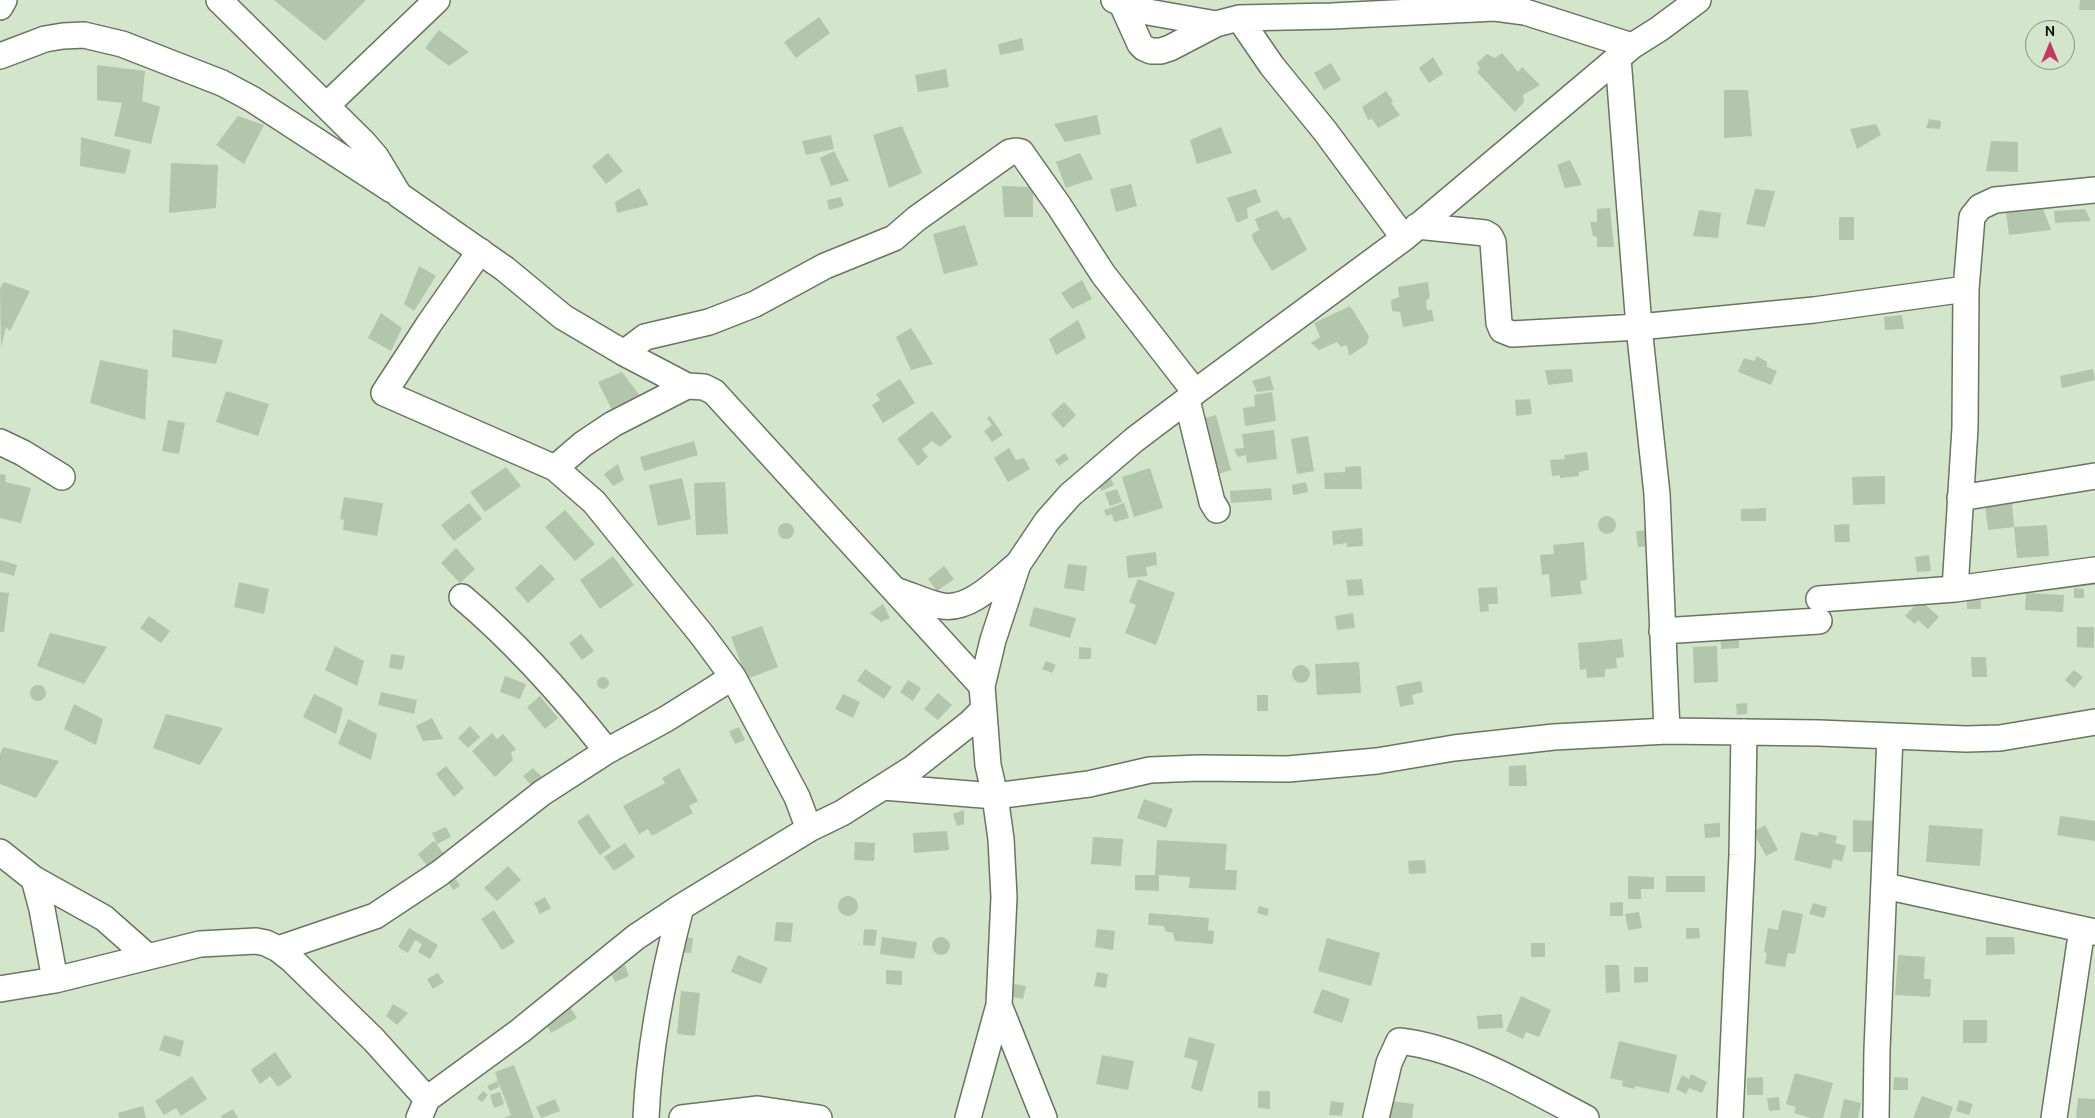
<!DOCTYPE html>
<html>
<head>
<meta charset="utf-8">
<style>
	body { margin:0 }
	#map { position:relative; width:2095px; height:1118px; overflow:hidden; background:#d3e5ca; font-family:Ubuntu,sans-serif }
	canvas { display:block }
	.north { position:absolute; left:2025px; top:20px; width:50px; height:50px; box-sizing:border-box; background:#d3e5ca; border:1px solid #85927e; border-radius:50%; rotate:0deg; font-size:14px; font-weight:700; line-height:20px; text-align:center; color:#0f150c }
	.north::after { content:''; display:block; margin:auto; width:18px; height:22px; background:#c63862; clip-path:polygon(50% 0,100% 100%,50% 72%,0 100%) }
</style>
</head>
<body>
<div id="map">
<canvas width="2095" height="1118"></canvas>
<div class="north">N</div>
</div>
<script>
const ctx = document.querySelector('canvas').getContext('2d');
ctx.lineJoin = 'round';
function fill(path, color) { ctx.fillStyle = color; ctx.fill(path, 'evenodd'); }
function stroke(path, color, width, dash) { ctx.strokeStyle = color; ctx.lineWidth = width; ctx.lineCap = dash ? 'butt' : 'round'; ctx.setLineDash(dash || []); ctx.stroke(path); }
fill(new Path2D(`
	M274,0H366L325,41Z
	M2080,0H2095V10H2079Z
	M819,17L830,33L796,58L784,42Z
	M439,30L469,52L449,66L425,48Z
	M1022,38L1024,50L1000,55L998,44Z
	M1502,53L1518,72L1522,67L1540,85L1523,95L1524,102L1515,112L1477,72L1480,69L1477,63L1487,54L1495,58Z
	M1433,57L1443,74L1429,83L1419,68Z
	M1331,63L1341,80L1324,90L1314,73Z
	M97,65L145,71L142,101L160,107L151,144L114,136L122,103L97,100Z
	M946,69L949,87L918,92L915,75Z
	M1724,90H1748L1752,136L1724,138Z
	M1386,91L1393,101L1391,103L1400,115L1378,128L1372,119L1368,120L1362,107Z
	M1097,115L1101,134L1065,142L1054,124Z
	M238,116L264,125L244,164L216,145Z
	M1929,119L1941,121L1940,129L1926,128Z
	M1876,124L1881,135L1857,149L1850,129Z
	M902,126L922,173L889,188L873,135Z
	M1221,127L1232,153L1197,164L1190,140Z
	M831,135L834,149L806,155L802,141Z
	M81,137L131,150L125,174L80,166Z
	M1991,141L2018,142V172L1986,171Z
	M834,151L849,181L831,186L820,158Z
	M608,153L623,171L606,184L592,166Z
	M1080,153L1093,179L1066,188L1056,162Z
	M1570,160L1582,185L1565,188L1557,165Z
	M171,163L218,165L216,208L169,213Z
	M1131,184L1137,206L1116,212L1110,189Z
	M1002,186L1033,187V217H1004Z
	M639,188L649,205L617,213L615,202Z
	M1256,189L1261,202L1247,208L1248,218L1237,223L1227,198Z
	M1755,189L1775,191L1765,227L1746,224Z
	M841,197L844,206L829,210L827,200Z
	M1610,208L1614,247H1597V237L1593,236L1590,222H1597V209Z
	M2043,209L2051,230L2009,235L2006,213Z
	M2085,209L2091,221L2055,223L2054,211Z
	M1277,210L1283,219L1290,217L1307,250L1272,271L1253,240L1252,234L1259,230L1255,219Z
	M1699,210L1721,213L1718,238L1693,236Z
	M1839,217H1854V240H1839Z
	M965,225L978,265L944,274L933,234Z
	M419,266L436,276L414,311L404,304Z
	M1082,280L1092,299L1072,309L1061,293Z
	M4,282L30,291L10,331L6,327L1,347L0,288Z
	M1428,282L1430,297L1426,301L1427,310H1432L1434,321L1403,327L1400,312L1392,311L1391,300L1399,297L1398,287Z
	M1350,306L1369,336L1367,344L1349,356L1347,345L1341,347L1337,342L1319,350L1311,343L1320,337L1314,323Z
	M381,313L402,328L391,351L368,338Z
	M1902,315L1904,329L1885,330L1884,317Z
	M1078,320L1086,338L1056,355L1049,339Z
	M911,328L933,364L911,370L896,337Z
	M173,329L223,340L216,364L172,357Z
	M1757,356L1767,362V367L1777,371L1771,385L1738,372L1744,358L1754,361Z
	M100,360L148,370L145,420L90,403Z
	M1572,369L1573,382L1548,385L1545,370Z
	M2093,369L2095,380L2062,388L2060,376Z
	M622,372L641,397L612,410L598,382Z
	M1270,376L1274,390L1257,392L1252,381Z
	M900,379L915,403L883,423L872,405L880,400L876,394Z
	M226,391L269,404L258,436L216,422Z
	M1272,392L1276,421L1245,426L1243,408L1255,406L1254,395Z
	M1530,399L1532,414L1516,416L1515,400Z
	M1064,402L1076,415L1063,428L1051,414Z
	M932,411L952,437L940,447L932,441L922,449L928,457L918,466L897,439Z
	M1216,415L1231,470L1216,475L1201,419Z
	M990,416L1003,435L992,442L984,431L992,425L987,418Z
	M168,420L185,423L179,454L162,451Z
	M1274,430L1277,459L1247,463L1246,455L1238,457L1234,449L1244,448L1242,434Z
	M1308,436L1314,471L1297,474L1291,439Z
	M694,441L698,455L644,471L640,457Z
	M1009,448L1016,460L1024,458L1030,469L1008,482L994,458Z
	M1587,452L1589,470L1579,472V476L1560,478V475L1552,476L1550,460L1565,459L1564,455Z
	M1065,453L1069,459L1059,466L1055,460Z
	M618,464L624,480L613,486L604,474Z
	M1361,466L1362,489H1325L1324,473L1345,472V467Z
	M506,467L521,486L485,512L470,492Z
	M1150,468L1163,508L1134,517L1122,477Z
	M0,474L6,475L5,482L31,488L21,523L0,518Z
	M1109,475L1114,485L1102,491L1098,485L1105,482L1103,477Z
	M1885,476V504L1853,505L1852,477Z
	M682,478L691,519L658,526L649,485Z
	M725,482L728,534L696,535L694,483Z
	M1306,482L1308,492L1293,495L1292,485Z
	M1271,488L1272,500L1231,503L1230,491Z
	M1117,489L1122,502L1110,506L1105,493Z
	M344,497L383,503L377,536L343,530L344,520L340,519Z
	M2012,501L2014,527L1988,530L1985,504Z
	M469,503L482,519L454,541L441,525Z
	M1124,503L1129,518L1114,522L1112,514L1106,516L1104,510Z
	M1766,508V521H1741V509Z
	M565,510L595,544L575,561L545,527Z
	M1598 525a9 9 0 1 1 18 0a9 9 0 1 1-18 0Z
	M778 531a8 8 0 1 1 16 0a8 8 0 1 1-16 0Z
	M1849,524L1850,542H1835L1834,525Z
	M2047,525L2049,556L2017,558L2014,527Z
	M1362,528L1363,546L1347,547V543L1333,545L1332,531Z
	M1648,530L1650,546L1638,547L1636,531Z
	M1584,542L1587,580L1580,581L1582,594L1551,597L1549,574L1542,575L1540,555L1554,554L1553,545Z
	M456,548L475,569L460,583L441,563Z
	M1156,552L1157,565L1146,567L1147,576L1128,578L1126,556Z
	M1929,555L1931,571L1917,572L1915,557Z
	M613,556L634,585L600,609L580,580Z
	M0,560L17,565L14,576L0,572Z
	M541,564L555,579L528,603L515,588Z
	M1068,564L1087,566L1084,591L1064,588Z
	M944,566L954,579L937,591L928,579Z
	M1138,579L1175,593L1156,645L1125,633L1136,605L1129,602Z
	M1362,579L1364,595L1348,596L1346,580Z
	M239,582L269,589L264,614L234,607Z
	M1497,587L1498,604H1488L1489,611L1480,612L1478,588Z
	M2074,588L2084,589V598H2074Z
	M0,592L9,593L4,632H0Z
	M2026,593L2064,595L2063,612L2025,610Z
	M1920,600L1939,617L1928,629L1918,620L1915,624L1905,616Z
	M1967,600H1981V609H1967Z
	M883,604L890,618L881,622L870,613Z
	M1034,607L1076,618L1070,638L1029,626Z
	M1353,613L1355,628L1337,630L1335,616Z
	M149,616L170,631L161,643L140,628Z
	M762,626L778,667L747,679L731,637Z
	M2077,627H2094V648L2077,647Z
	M50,633L107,647L84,684L37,666Z
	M581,634L594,651L582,660L569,643Z
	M1739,634V648L1721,649V635Z
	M1622,639L1624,657L1616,658L1617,668L1605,669V677L1587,678L1586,669L1580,670L1578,643Z
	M335,646L364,661L357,686L325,670Z
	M1717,646L1718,682L1694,683L1693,647Z
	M1079,647L1091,648V659H1079Z
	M391,654L405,656L402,670L389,668Z
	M1971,657H1986L1987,677H1972Z
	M1046,661L1056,665L1052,673L1042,669Z
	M1359,662L1361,693L1317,695L1315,664Z
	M1292 674a9 9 0 1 1 18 0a9 9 0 1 1-18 0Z
	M865,669L892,687L884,699L857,681Z
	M2074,670L2083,677L2074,688L2065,680Z
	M505,676L526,684L520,699L500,692Z
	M597 683a6 6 0 1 1 12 0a6 6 0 1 1-12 0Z
	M908,680L921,688L913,701L900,692Z
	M1421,681L1423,692L1412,695L1414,704L1400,707L1396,686Z
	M30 693a8 8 0 1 1 16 0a8 8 0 1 1-16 0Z
	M381,692L417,700L414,714L378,705Z
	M938,693L952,705L938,720L924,709Z
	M314,694L343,708L336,734L303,717Z
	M843,694L860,702L853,718L835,709Z
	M1257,695H1268V711H1257Z
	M540,696L558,718L545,729L527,707Z
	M1747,703V714L1737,715L1736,704Z
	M74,704L103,719L96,745L64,729Z
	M166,714L223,728L200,765L153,748Z
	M432,718L443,739L423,741L416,726Z
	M348,719L377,734L371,760L338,744Z
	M470,726L480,737L468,748L458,738Z
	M739,727L745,740L735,744L729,731Z
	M492,733L497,739L503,734L516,749L511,753L513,760L495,777L472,751Z
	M3,747L59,761L36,798L0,784V754Z
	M1526,765L1527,786H1509V766Z
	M446,766L464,788L454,797L436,774Z
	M533,768L542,777L532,786L523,776Z
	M679,768L698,801L689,806L693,813L652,836L648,829L639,834L623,806L665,783L662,778Z
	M1144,799L1173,809L1166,828L1137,818Z
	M964,810V824L957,826L953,814Z
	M588,814L611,847L600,855L577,822Z
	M2060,816L2095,821V841L2057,835Z
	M1853,820L1873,821V852H1853Z
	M1720,823V837L1705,838L1704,824Z
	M1765,825L1778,850L1766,856L1753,832Z
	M1929,825L1983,829L1980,866L1926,862Z
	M446,827L451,837L437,844L432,833Z
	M947,831L949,850L914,853L913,833Z
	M1801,832L1818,836L1819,832L1837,836L1835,843L1846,846L1842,861L1833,859L1831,869L1794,860Z
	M1093,837L1123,839L1121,866L1091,864Z
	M1157,840L1227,844L1225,870H1237L1236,890L1189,888L1190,877L1159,875V891L1135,890V875H1155Z
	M434,841L444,854L428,867L418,854Z
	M855,842L875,843L874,861L854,860Z
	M625,843L635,857L614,871L604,857Z
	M1425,860L1426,873L1409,874L1408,861Z
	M508,866L521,880L497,901L484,888Z
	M1628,876L1654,877V889H1641V899H1628Z
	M1666,876H1705V892H1666Z
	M456,879L460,886L453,890L449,883Z
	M838 906a10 10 0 1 1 20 0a10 10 0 1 1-20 0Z
	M545,897L551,908L540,914L534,903Z
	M1623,902V916H1610V903Z
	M1813,903L1827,907L1824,918L1809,914Z
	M1259,906L1269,909L1267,916L1257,913Z
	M494,910L515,942L502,950L481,919Z
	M1782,910L1803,914L1795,954L1788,953L1785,967L1765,964L1767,953L1764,952L1768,928L1778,930Z
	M1639,912L1642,928L1628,930L1625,914Z
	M1149,913L1209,918L1208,930L1214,931L1213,944L1175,941L1173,933L1165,931L1164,926L1148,925Z
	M776,922L793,923L791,942L774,941Z
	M409,928L438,945L430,959L418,952L422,944L415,940L408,953L398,947Z
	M1686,928H1699L1700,938L1686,939Z
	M864,929L877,930L875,946L863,945Z
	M1097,929L1115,931L1113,950L1095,947Z
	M680,937L693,938L691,953L679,952Z
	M882,937L917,942L914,959L880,954Z
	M1986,937H2014L2015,954L1986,955Z
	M932 946a9 9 0 1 1 18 0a9 9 0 1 1-18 0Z
	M1327,938L1380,953L1371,986L1318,971Z
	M1531,943H1545V957H1531Z
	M738,955L768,968L761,984L731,972Z
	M1898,955L1925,957L1924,979H1931L1930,997L1895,995Z
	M625,965L629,976L615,982L610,971Z
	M1605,965H1619L1620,992L1606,993Z
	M1634,967H1648V982L1634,983Z
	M886,970L902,971V985L886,984Z
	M1097,972L1108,974L1106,988L1094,986Z
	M438,973L444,982L433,989L427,979Z
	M1010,983L1026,986L1023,999L1007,996Z
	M1322,989L1350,999L1342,1023L1313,1013Z
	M681,991L700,993L695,1036L677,1034Z
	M1521,996L1551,1010L1539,1037L1526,1032L1523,1039L1506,1031Z
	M393,1004L408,1013L397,1025L386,1016Z
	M568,1004L577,1018L551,1033L543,1018Z
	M1502,1014L1503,1028L1478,1029L1477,1016Z
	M1963,1020H1987V1043H1963Z
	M164,1035L184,1041L180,1057L159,1050Z
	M1189,1037L1215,1044L1202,1092L1191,1088L1198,1061L1184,1057Z
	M1619,1041L1677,1055L1669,1093L1635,1086V1089L1622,1086L1623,1081L1610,1078Z
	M275,1052L292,1077L278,1087L270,1076L260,1084L251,1070Z
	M1102,1055L1134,1061L1128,1090L1096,1084Z
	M514,1065L534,1118H504L511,1115L498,1081L499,1087L490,1091L487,1086L498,1081L495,1072Z
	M1795,1073L1833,1083L1823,1118H1811L1794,1113L1796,1107L1786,1104Z
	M1691,1074L1707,1082L1702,1093L1689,1088L1686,1094L1676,1089L1682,1075L1689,1079Z
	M192,1076L207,1099L181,1116L176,1108L164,1115L155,1101Z
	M1763,1077V1095H1747V1078Z
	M1894,1077L1908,1078V1090H1893Z
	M483,1091L488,1095L482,1102L477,1098Z
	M1258,1091H1270V1109L1258,1108Z
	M500,1092L504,1104L494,1108L490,1095Z
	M1922,1096L1953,1107L1949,1118H1913Z
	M1779,1097L1780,1110L1769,1111L1767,1098Z
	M2078,1098L2095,1099V1118H2076Z
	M555,1099L560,1111L541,1118L536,1107Z
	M1844,1099L1861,1103L1858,1118H1840Z
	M1959,1100L1973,1104L1969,1115L1956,1111Z
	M1331,1101L1344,1103L1342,1116L1329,1115Z
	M1391,1101L1414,1104L1412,1118H1388Z
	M143,1106L146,1118H119L118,1113Z
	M233,1109L238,1118H222L221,1116Z`), '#b3c5ab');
const minor = new Path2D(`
	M219,0L364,143L376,157L399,195L505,269L563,317L624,353L687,386L704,387L714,392L982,686
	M1114,0L1142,11L1216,24
	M1121,2L1140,44L1144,48L1151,51H1161L1170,48L1216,24L1239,18L1332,16L1495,8L1525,12L1632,46
	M0,7L4,0
	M1239,18L1272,66L1325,131L1404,238
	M0,56L45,39L63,36L84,35L122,44L222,83L252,99L392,190
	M1618,58L1639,327L1657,494L1667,731
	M327,105L437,0
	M1417,226L1485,233L1490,236L1493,242L1499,323L1502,330L1512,334L1639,327L1814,310L1966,289L1965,428L1955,589
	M480,251L429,324L384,393L555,468L594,502L702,635L733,677L797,797L809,829
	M1966,289L1972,217L1980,207L1995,200L2095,190
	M624,353L645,337L709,322L755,304L825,266L894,238L916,219L1010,152L1016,151L1021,152L1059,206L1103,274L1195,392
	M1187,400L1212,502L1217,510
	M0,442L23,453L62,477
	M555,468L583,444L613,424L687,386
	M1960,498L2095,476
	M898,591C913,596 927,603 942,606C970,611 998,580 1018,564
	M462,597C513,640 565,698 607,751
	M1819,599L1955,589L2095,570
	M1662,631L1819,621
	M883,787L995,796L1089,784L1150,770L1199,768L1288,769L1377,761L1454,748L1554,737L1667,731L1819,733L1966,739L2000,738L2095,722
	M0,852L34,879L104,918L147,956
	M34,879L42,909L55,980
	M1885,886L2095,932
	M278,949L375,916L440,873L542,793L607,751L666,719L733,677
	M0,989L55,980L200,944L256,941L266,943L278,949L292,960L374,1040L427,1099
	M999,1005L1044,1118
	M419,1118L427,1099L520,1031L636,937L681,907L809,829L842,813L913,768L970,723L983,710
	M646,1118C649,1047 663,976 681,907
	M682,1118L758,1109L819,1118
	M968,1118L999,1005L1004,897L1001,839L995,796L988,765L982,686L993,640L1018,564L1047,521L1070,495L1134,440L1187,400L1195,392L1404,238L1632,46L1659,29L1698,0
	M1376,1118L1389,1063L1399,1041C1463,1048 1530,1089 1586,1118
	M1730,1118L1742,855L1744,732
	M1876,1118L1877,1050L1890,736
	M2054,1118L2082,929`);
stroke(minor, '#66775e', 28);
stroke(minor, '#fff', 25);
</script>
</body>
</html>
